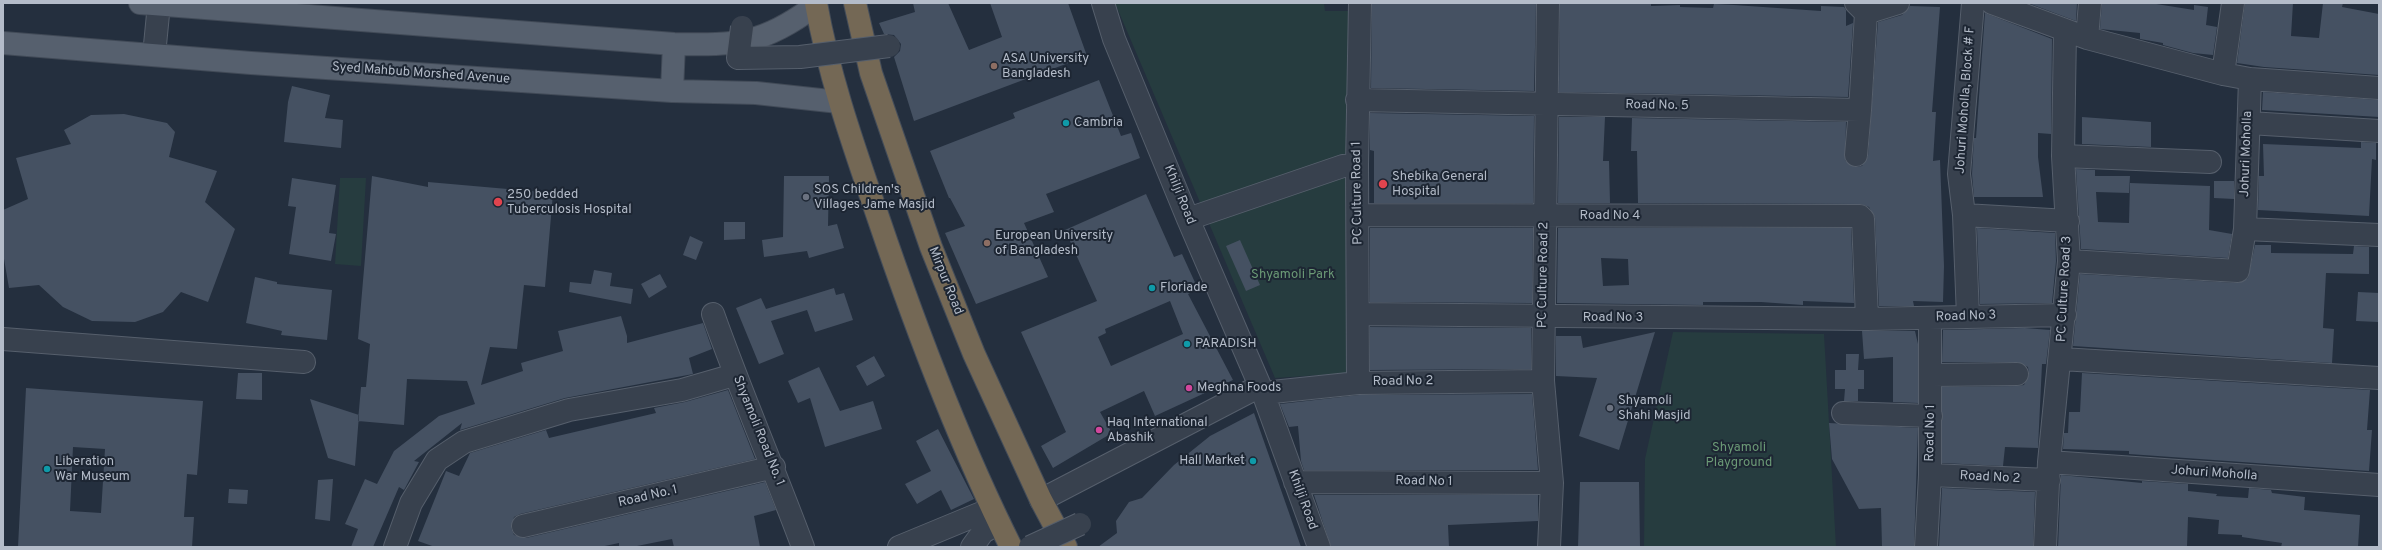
<!DOCTYPE html>
<html>
<head>
<meta charset="utf-8">
<style>
	body { margin:0 }
	#map { position:relative; width:2382px; height:550px; overflow:hidden; background:#242f3e; font-family:Overpass,sans-serif }
	canvas { display:block }
	.frame { position:absolute; inset:0; border:4px solid #b4bcc9; pointer-events:none }
</style>
</head>
<body>
<div id="map">
<canvas width="2382" height="550"></canvas>
<div class="frame"></div>
</div>
<script>
const ctx = document.querySelector('canvas').getContext('2d');
ctx.lineJoin = 'round';
function fill(path, color) { ctx.fillStyle = color; ctx.fill(path, 'evenodd'); }
function stroke(path, color, width, dash) { ctx.strokeStyle = color; ctx.lineWidth = width; ctx.lineCap = dash ? 'butt' : 'round'; ctx.setLineDash(dash || []); ctx.stroke(path); }
function drawText(font, color, halo, rows, align = 'center') {
  ctx.font = font + ' Overpass,sans-serif'; ctx.lineWidth = 4; ctx.setLineDash([]); ctx.textBaseline = 'middle'; ctx.strokeStyle = halo; ctx.fillStyle = color; for (const [text, x, y, turn = 0] of rows) {
    ctx.save(); ctx.translate(x, y); ctx.rotate((+turn || 0) * Math.PI / 180); ctx.textAlign = isNaN(turn) ? turn : align; if (halo) ctx.strokeText(text, 0, 0); ctx.fillText(text, 0, 0); ctx.restore();
  }
}
fill(new Path2D(`
	M1115,3H1324L1325,11H1349L1351,373L1275,378Z
	M340,178H366L361,266L335,264Z
	M1673,332L1824,334L1836,547H1644L1645,459Z`), '#263c3f');
fill(new Path2D(`
	M913,3H948L969,50L1002,37L990,3H1068L1087,56L914,121L894,57L900,51L901,44L894,35L884,34L879,23L915,12Z
	M1372,3H1536L1534,91L1371,88Z
	M1560,3H1651V6L1680,5V7L1713,8L1714,4L1734,5L1821,11V6L1844,7L1846,10V26L1853,23L1848,97L1559,92Z
	M2028,3H2077L2076,21Z
	M2102,3H2150L2194,10V5L2208,7L2206,25L2217,27L2213,55L2193,53L2163,45V43L2140,39V33L2100,29Z
	M2245,3H2293L2291,36L2319,38L2323,3H2343L2342,7L2379,14V75L2264,67L2237,63Z
	M1910,6L1940,7L1932,112H1936L1933,161L1940,160L1944,266L1943,302L1913,301L1914,306H1879L1875,218L1869,207L1861,204L1638,203L1637,151H1631L1632,118L1846,122L1845,160L1855,167L1862,166L1868,156L1878,22L1902,15Z
	M1985,13L2052,39L2051,134L2038,133V157L2043,197H1974L1972,174L1974,138H1976Z
	M1099,80L1121,136L1131,133L1140,158L1046,194L1054,212L1024,223L1048,277L976,304L945,233L965,226L950,198H949L930,151L1015,118L1013,113Z
	M292,86L330,95L325,118L343,120L341,148L284,142L288,102Z
	M2263,92L2379,100V117L2262,110Z
	M1370,113L1534,116L1533,203H1374V151L1370,150Z
	M124,114L167,123L175,132L169,157L217,171L205,202L235,229L208,302L181,292L163,312L135,322L92,321L63,307L39,285L9,288L3,253V210L28,199L16,158L71,144L64,130L91,115Z
	M1559,117H1605L1603,161H1609L1610,203H1558Z
	M2082,117L2151,122V147L2082,144Z
	M2361,142L2376,143V160L2372,159L2369,216L2258,210L2259,176H2264L2263,144L2361,148Z
	M2076,169L2095,170V176H2130L2129,193L2096,192L2098,222L2129,223L2130,183L2210,186L2209,230L2232,234L2228,258L2081,249Z
	M372,176L428,187V182L553,193L545,287L524,285L517,349L490,347L481,385L523,371L521,363L563,351L558,331L621,316L627,336V343L703,323L712,349L689,358L693,374L565,398L460,430L462,423L414,461L419,462L404,490L399,487L373,547H351L358,529L345,524L365,479L377,484L394,451L439,416L475,404L467,381L407,379L404,425L358,421L361,387H366L370,344L358,339Z
	M784,176H829L828,226L837,224L844,248L809,258L807,251L764,257L762,240L783,237Z
	M292,178L336,185L329,233L336,234L331,261L289,254L296,207L288,206Z
	M2214,181H2234V199L2214,198Z
	M1146,194L1174,257L1182,254L1198,289L1188,294L1233,380L1155,416L1144,391L1100,412L1112,433L1053,468L1041,446L1066,432L1021,332L1097,301L1065,230ZM1170,301L1183,334L1111,366L1098,337L1106,333L1105,329Z
	M724,222H745V239L724,240Z
	M1370,228H1533L1532,303L1370,302Z
	M1558,228H1851L1854,303L1803,301V305L1761,302H1703V305L1557,303ZM1601,258L1628,259L1629,285L1603,286Z
	M1977,228L2055,233L2056,261L2052,303L1980,304Z
	M690,236L703,242L696,260L683,255Z
	M1240,240L1260,285L1246,291L1226,246Z
	M2255,245H2271V253L2353,254L2354,246L2369,247V274L2326,273L2323,328L2334,329L2332,363L2073,346L2080,274L2238,283L2248,278Z
	M594,270L612,273L610,286L633,289L631,304L569,292L570,282L591,284Z
	M660,274L667,287L649,298L641,284Z
	M255,277L277,282V284L332,290L327,340L281,335L282,331L246,323Z
	M834,288L836,295L844,293L853,320L815,332L807,310L771,321L784,354L759,364L736,308L761,298L766,309Z
	M2358,292L2379,293L2378,322L2356,321Z
	M1370,327L1531,328V369L1370,370Z
	M2025,328L2050,330L2046,364H2042L2038,448L2005,447L2003,466L1942,463V387L2017,386L2024,385L2029,374L2028,367L2017,362H1942L1943,330Z
	M1862,331H1915L1918,344V403L1893,402V357L1864,359Z
	M1655,332L1619,450L1579,436L1597,378L1556,376V336H1581L1583,348Z
	M1846,354H1859L1858,370H1864V389H1858V401H1844L1845,389H1835V370H1846Z
	M874,356L885,376L867,386L856,366Z
	M819,367L840,411L873,401L882,429L825,447L810,398L798,403L788,381Z
	M238,373H262V400L236,399Z
	M2082,373L2370,390L2367,430H2372L2369,471L2129,454V451L2063,449L2064,433H2068L2069,412H2080Z
	M26,388L203,401L197,475L187,474L184,517H194L192,547H18ZM73,447L105,449L101,513L70,511Z
	M728,390L755,459L520,514L514,517L511,528L514,535L526,538L765,482L776,510L754,516L760,547H674L672,539L632,547H619V543L600,547H435L418,541L446,471L459,476L470,453L546,430L549,438L656,413L654,408L685,402Z
	M1532,394L1538,470H1304L1301,461L1298,426L1289,427L1280,404L1359,395Z
	M310,399L359,415L355,466L328,458Z
	M1254,413L1301,547H1098L1117,533L1116,521L1129,502L1142,498L1174,465L1210,436Z
	M1829,423L1918,428L1914,547H1882L1881,508L1859,509L1832,459Z
	M938,429L974,499L951,510L941,490L917,504L905,484L931,471L916,441Z
	M2061,475L2142,483V481L2188,484V491L2217,494L2216,496L2248,498L2249,488L2271,490L2272,493L2305,497L2304,510L2360,515L2358,547H2281L2282,543L2242,537V535L2218,534L2219,520L2188,517L2187,547H2058Z
	M333,479L330,521L315,519L318,480Z
	M1580,482H1639L1640,547H1578Z
	M1942,488L2035,492L2033,547H1939Z
	M229,489L248,490L247,504L228,503Z
	M1314,495H1538V521L1448,525L1449,547H1331Z`), '#455162');
const minor = new Path2D(`
	M1103,3L1114,39L1188,219L1263,393L1319,547
	M1548,3L1543,381L1552,483L1549,547
	M1856,3L1866,13L1898,3
	M1992,3L2087,38L2223,74L2250,79L2379,88
	M2087,38L2090,3
	M154,55L159,4
	M2223,74L2233,3
	M1357,100L1860,110L1866,13
	M2249,123L2379,131
	M1856,155L1860,110
	M2063,156L2210,162
	M1358,215L1860,216L1863,219L1867,319L1359,314
	M1964,215L2068,221
	M1188,219L1343,166L1357,165
	M2245,229L2379,235
	M2069,261L2238,271L2245,229L2250,79
	M713,314C741,393 774,469 803,547
	M1968,317L1964,215L1959,174L1973,3
	M1867,319L2065,315
	M3,339L304,362
	M2061,359L2379,378
	M1932,375L2017,374
	M1358,383L1357,165L1360,3
	M1263,393L1358,383L1543,381
	M1843,413L1931,416
	M2049,462L2379,485
	M1930,475L2049,480
	M1295,482L1552,483
	M1041,500L1260,386
	M523,526L774,467
	M395,547L411,503L437,460L464,442L569,410L682,390L734,375
	M899,547L991,509
	M972,547L983,532L999,523
	M1926,547L1930,475V318
	M2045,547L2049,462L2069,261L2063,156L2065,31`);
const major = new Path2D(`
	M140,3L674,44C738,45 763,45 816,5
	M3,43L251,63L672,91L756,93L839,102
	M672,91L674,44`);
const highway = new Path2D(`
	M816,3C829,77 854,147 878,217C916,329 958,441 1011,547
	M855,3L871,73L931,247L974,354L1041,500L1066,547`);
stroke(minor, '#565f6c', 24);
stroke(major, '#414a57', 24);
stroke(highway, '#434c59', 24);
stroke(minor, '#38414e', 22);
stroke(major, '#56606e', 22);
stroke(highway, '#746855', 22);
const minorBridge = new Path2D(`
	M742,27L738,58L800,57L889,46
	M1030,547L1080,524`);
stroke(minorBridge, '#565f6c', 24, []);
stroke(minorBridge, '#38414e', 22);
for (const [x, y, r, color] of [
	[994,66,4,"#8d6e63"],
	[1066,123,4,"#0f9aa8"],
	[1383,184,5,"#e0444e"],
	[806,197,4,"#6b7280"],
	[498,202,5,"#e0444e"],
	[987,243,4,"#8d6e63"],
	[1152,288,4,"#0f9aa8"],
	[1187,344,4,"#0f9aa8"],
	[1189,388,4,"#d1479c"],
	[1610,408,4,"#6b7280"],
	[1099,430,4,"#d1479c"],
	[1253,461,4,"#0f9aa8"],
	[47,469,4,"#0f9aa8"]
]) { const dot = new Path2D(); dot.arc(x, y, r, 0, 2 * Math.PI); ctx.fillStyle = color; ctx.fill(dot); stroke(dot, '#1d2633', 1.5); }
drawText('13px', '#b4bcc9', '#1d2633', [
	["ASA University",1002,59],
	["Bangladesh",1002,74],
	["Cambria",1074,123],
	["Shebika General",1392,177],
	["Hospital",1392,192],
	["SOS Children's",814,190],
	["Villages Jame Masjid",814,205],
	["250 bedded",507,195],
	["Tuberculosis Hospital",507,210],
	["European University",995,236],
	["of Bangladesh",995,251],
	["Floriade",1160,288],
	["PARADISH",1195,344],
	["Meghna Foods",1197,388],
	["Shyamoli",1618,401],
	["Shahi Masjid",1618,416],
	["Haq International",1107,423],
	["Abashik",1107,438],
	["Hall Market",1245,461,"right"],
	["Liberation",55,462],
	["War Museum",55,477]
], 'left');
drawText('13px', '#b4bcc9', '#1d2633', [
	["Syed Mahbub Morshed Avenue",421,74,4],
	["Johuri Moholla, Block # F",1966,100,-86],
	["Road No. 5",1657,106,1],
	["Johuri Moholla",2247,154,-88],
	["PC Culture Road 1",1358,193,-91],
	["Khilji Road",1179,195,68],
	["Road No 4",1610,216],
	["PC Culture Road 2",1544,275,-89],
	["Mirpur Road",945,281,68],
	["PC Culture Road 3",2065,289,-87],
	["Road No 3",1966,317,-2],
	["Road No 3",1613,318],
	["Road No 2",1403,382,-1],
	["Shyamoli Road No. 1",758,431,68],
	["Road No 1",1931,433,-89],
	["Johuri Moholla",2214,474,4],
	["Road No 2",1990,478,3],
	["Road No 1",1424,482,1],
	["Road No. 1",648,497,-13],
	["Khilji Road",1302,500,70]
]);
drawText('13px', '#6b9a76', '#1d2633', [
	["Shyamoli Park",1293,275],
	["Shyamoli",1739,448],
	["Playground",1739,463]
]);
</script>
</body>
</html>
